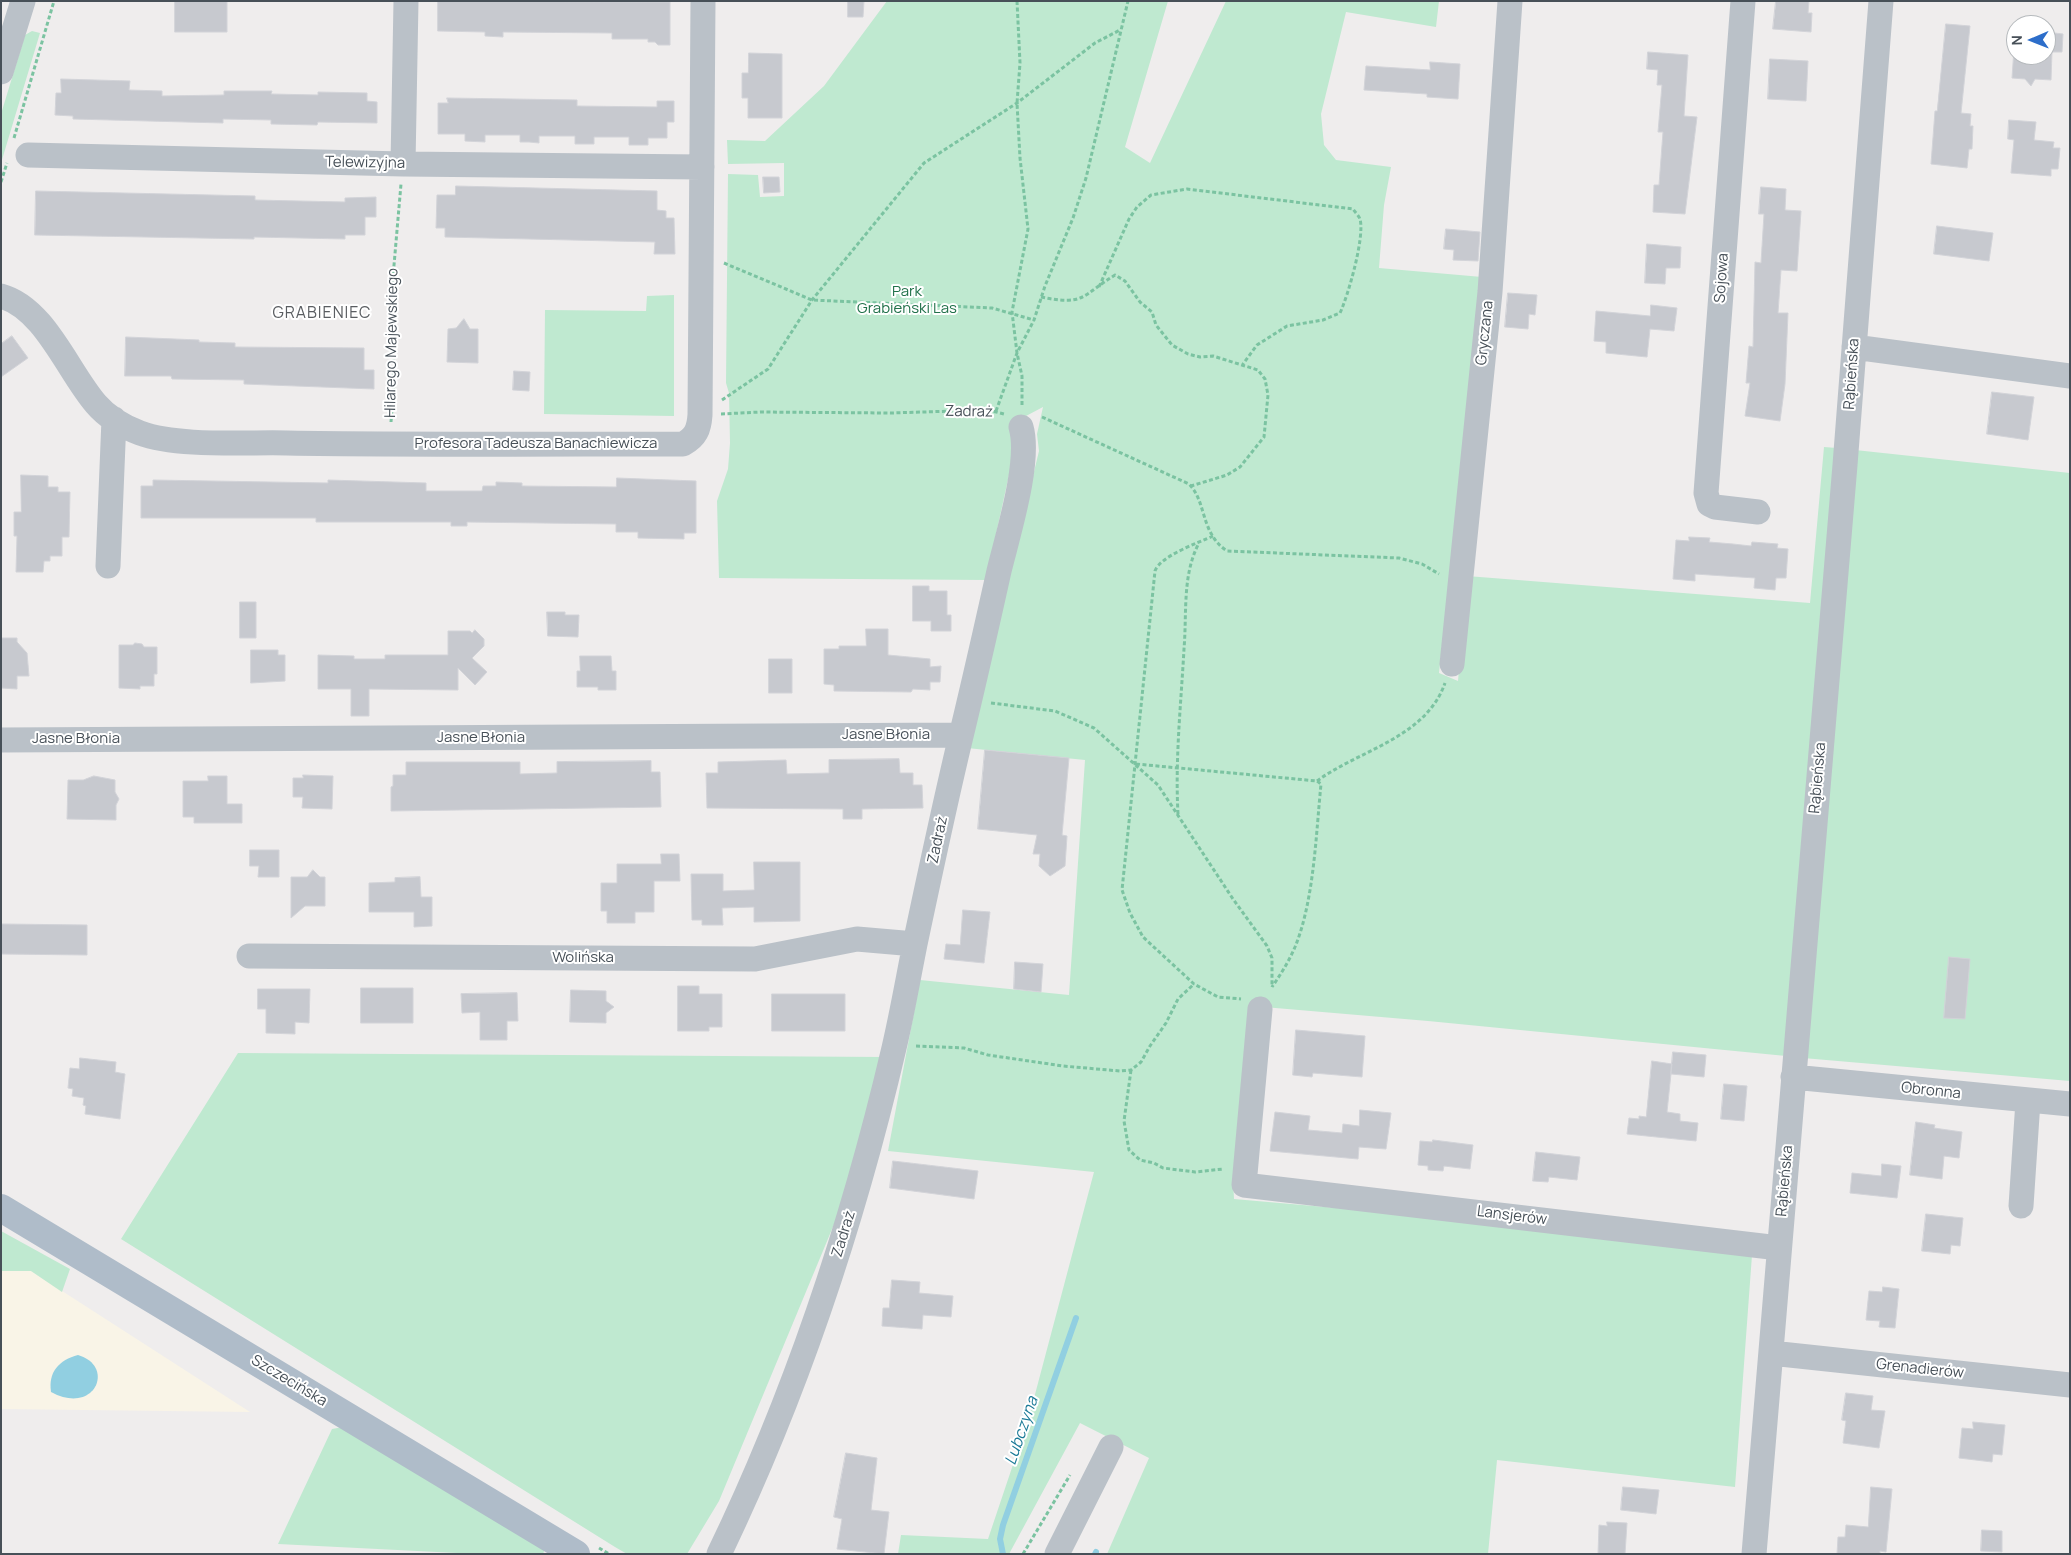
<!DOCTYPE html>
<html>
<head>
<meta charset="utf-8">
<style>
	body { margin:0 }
	#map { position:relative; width:2071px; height:1555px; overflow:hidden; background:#efeded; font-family:Manrope,sans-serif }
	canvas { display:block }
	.frame { position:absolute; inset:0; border:2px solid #475058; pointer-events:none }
	.north { position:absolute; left:2006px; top:15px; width:50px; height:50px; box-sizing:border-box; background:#fff; border:1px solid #b5b9bc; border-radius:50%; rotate:269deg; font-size:14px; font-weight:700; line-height:20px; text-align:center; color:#475058 }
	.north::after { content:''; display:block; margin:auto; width:18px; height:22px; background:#2d6eca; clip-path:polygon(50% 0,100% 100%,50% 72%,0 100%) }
</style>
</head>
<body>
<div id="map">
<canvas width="2071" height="1555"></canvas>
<div class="frame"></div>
<div class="north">N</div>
</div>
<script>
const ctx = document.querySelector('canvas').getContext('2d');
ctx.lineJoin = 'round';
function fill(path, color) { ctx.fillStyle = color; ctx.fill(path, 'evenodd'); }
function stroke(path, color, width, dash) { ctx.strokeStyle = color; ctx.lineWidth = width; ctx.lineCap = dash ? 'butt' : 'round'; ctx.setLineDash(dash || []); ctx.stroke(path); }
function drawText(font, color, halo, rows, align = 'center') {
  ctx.font = font + ' Manrope,sans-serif'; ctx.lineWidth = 4; ctx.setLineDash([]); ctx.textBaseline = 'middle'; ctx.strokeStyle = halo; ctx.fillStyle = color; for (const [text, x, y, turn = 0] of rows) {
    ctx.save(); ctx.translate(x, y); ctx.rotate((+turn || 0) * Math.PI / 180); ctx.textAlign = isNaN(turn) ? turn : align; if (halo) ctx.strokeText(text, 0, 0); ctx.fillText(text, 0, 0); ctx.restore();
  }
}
fill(new Path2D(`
	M1,1271H31L250,1412L1,1409Z`), '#f9f4e7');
fill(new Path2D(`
	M887,1H1168L1125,147L1150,163L1226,1H1439L1436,27L1346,12L1321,114L1324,145L1336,160L1391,167L1384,205L1379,268L1482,277L1439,673L1458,681L1467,576L1810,603L1824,447L1837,448L1786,1056L1428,1021L1252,1006L1233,1179L1234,1199L1519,1224L1752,1255L1735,1487L1497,1460L1488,1554H1107L1149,1458L1080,1423L1009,1554H898L901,1535L988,1539L1029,1417L1094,1172L888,1151L920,980L1069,995L1085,760L967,748L1039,451L1037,434L1043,407L1026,416L1016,443L986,580L719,578L717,501L728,469L730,443L729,393L726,383L728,174L758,175L760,197L784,196V163L728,164L727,140L765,141L824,86Z
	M32,31L40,33L1,163V114L25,35Z
	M674,295V416L544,414L545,310L646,311L647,296Z
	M1855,450L2070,473V1081L1803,1058Z
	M238,1053L886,1057L857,1169L719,1501L687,1554H627L615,1547L121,1239Z
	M1,1231L70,1269L62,1292L31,1271H1Z
	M343,1427L545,1549L543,1554H477L278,1544L332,1429Z`), '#bfe9d0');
fill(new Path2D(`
	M78,1355C116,1366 95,1416 51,1392C48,1372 59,1360 78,1355Z`), '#91cfe1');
stroke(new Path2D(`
	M1003,1554L1000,1539L1003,1525L1076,1318
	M1095,1554L1096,1552`), '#91cfe1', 6);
const building = new Path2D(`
	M175,1H227V32H175Z
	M438,1L670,2V45H658L655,42H648V39H612V33L503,32V37L485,36V32L438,31Z
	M848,1H864L863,17H848Z
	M1776,1H1809L1808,13H1812L1811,32L1773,29Z
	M1946,24L1970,26L1961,113L1971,114L1970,126H1973L1972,149H1969L1967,168L1931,164L1935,111H1937Z
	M2046,32L2063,34L2062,52H2052L2051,80L2035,79L2031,86L2025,79L2012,78L2015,34L2016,55H2046Z
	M1648,52L1688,55L1684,116L1697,117L1685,214L1653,212L1654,185H1659L1663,132H1658L1662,85H1657L1658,70L1647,69Z
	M749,53L782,54V118H748V98H742V73H748Z
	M1770,59L1808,61L1806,101L1768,99Z
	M1430,62L1460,64L1458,99L1427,97V94L1364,90L1366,66L1430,70Z
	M61,79L130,81L129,90L162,91V96L224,95V91H272L271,94L318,95V92L367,93V101L377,102V123L318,122L317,125L271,124V120L223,119V123L73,119V116L55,115L56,93H61Z
	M447,98L577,100V106L657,107V101H674V122H667V138H648V145H629V137H594V144H575V136H539V143L529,142H520V135H485V142L465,141V134H438V103H448Z
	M2009,120L2036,122L2034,140L2054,142L2053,148H2060L2058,169H2051V176L2011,173L2014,140L2008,139Z
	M763,177H779L780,192L764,193Z
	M456,186L657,191V210L666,211V218H674L675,254H654L655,242L445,237V228H436L437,195H455Z
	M1761,187L1786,189L1785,210L1801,211L1797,271L1781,270L1778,313H1788L1785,384L1780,421L1745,416L1750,383H1746L1749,346L1753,347L1755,262L1761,263L1764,214H1759Z
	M36,191L255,196V200L345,202V198L376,197V217H365V235H345V239L254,237V239L35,235Z
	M1937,226L1993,233L1989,261L1934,254Z
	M1446,229L1480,232L1478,261L1453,260L1454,250L1444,249Z
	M1647,244L1681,247L1680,268H1666L1665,284L1645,283Z
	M1508,293L1537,295L1535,315L1529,314L1528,329L1505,327Z
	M1651,305L1677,308L1674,331L1650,329L1647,357L1606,353V342L1594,341L1596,311L1650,316Z
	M464,319L470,329H478V363L447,362L448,329L456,328Z
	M12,336L28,358L1,377V344Z
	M126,337L199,340V342L235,343V347L364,348V370H374V389L244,384V380L172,379L171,376H125Z
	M514,371L530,372L529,391L513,390Z
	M1992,392L2034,397L2028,440L1987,434Z
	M21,475L48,476V487H58V492H70L69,537H62V556H50V561H44L43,572H16L17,536H14V512H21Z
	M617,478L696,481V533H684V539L638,538V532H616V524L467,522V526H451V522H316V518H141V486H153V480L328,483V480L426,483V491H482L483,486H496V482L522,483V486L616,487Z
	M1689,537L1710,538L1709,542L1733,544L1751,546L1752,542L1778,544L1777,548L1788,549L1786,578H1776L1775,590L1754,588L1755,578L1695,574V581L1673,579L1676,540L1689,541Z
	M913,586H929V591H947V615H951V631H931V621H913Z
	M240,602H256V638H240Z
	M547,612H565V615H579L578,637L548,636Z
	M866,629H888V655L930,659V667L941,666L940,682H930V690L913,689L911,692L834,691V685L824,684V649H839V646H866Z
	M475,630L484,639V646L472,658L487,672L475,685L458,668V690L369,689V716H351V689H318V655L354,656V659H385V655H448V631H470L472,633Z
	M1,638H17V642L27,653L29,676H17V689L1,688Z
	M135,643L142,644L144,647H157V674H154V686H140V689L119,688V645H133Z
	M251,650H278V655H285V681L251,683Z
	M580,656H611L612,671H616V690H598V687H577V671H580Z
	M769,659H792V693H769Z
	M985,750L1069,758L1062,835L1067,836L1065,866L1050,876L1039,866L1040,854H1033L1037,835L978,829Z
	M899,759L900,773H913V785H922L923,808L862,809V819H843V809L707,808L706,773H718V762L786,760L787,774L829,773V760Z
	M651,761V772H660L661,807L391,811V787L393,786V775H406V762H520V774L557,773V762Z
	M303,775L333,776L332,809L302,808L303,797H293V778H303Z
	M94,776L115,780V792L119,799L116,805V820L67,819L68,780H83Z
	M208,776H227V804H242V823H194V817H183V781H208Z
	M250,850H279V877H258L259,866H250Z
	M661,854H679L680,881H654V912H635V923H607V911H601V883H617V864H661Z
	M754,862H800V921L754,922V907L722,908L723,925H702V920H692L691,874H723V891L754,890Z
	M313,870L320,877H325V906H305L291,918V877H307Z
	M420,877L421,897H432V926L414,927V912H369V883L395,882V878Z
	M963,910L990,912L984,963L944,959L946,944L960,945Z
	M1,924L87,925V955L1,954Z
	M1949,957L1970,959L1965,1019L1944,1018Z
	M1015,962L1043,964L1041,992L1014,989Z
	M678,986H699V994H722V1027H709V1031H678Z
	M361,988H413V1023H361Z
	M258,989H310L309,1023L295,1022V1034L266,1033V1009H258Z
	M571,990L606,991V1001L614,1007L606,1013V1023L570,1022Z
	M517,993L518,1021H507V1040H480V1012L462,1013L461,994Z
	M772,994H845V1031H772Z
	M1296,1030L1365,1036L1362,1077L1313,1073L1312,1077L1293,1075Z
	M1673,1052L1706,1055L1704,1077L1671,1074Z
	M80,1058L116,1062L115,1072L125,1074L120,1119L85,1114L86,1106L83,1105L84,1098L72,1096L73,1089L68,1088L70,1068L79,1069Z
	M1652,1061L1672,1064L1667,1112L1680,1114V1121L1698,1123L1696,1141L1627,1134L1629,1118L1639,1119V1116L1646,1117Z
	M1724,1084L1747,1086L1744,1121L1721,1119Z
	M1360,1110L1391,1113L1386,1149L1359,1147L1358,1159L1270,1151L1275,1112L1310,1116L1308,1130L1342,1133L1343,1124L1359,1126Z
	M1916,1122L1935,1125L1934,1128L1962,1132L1959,1158L1944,1156L1942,1179L1910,1175Z
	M1433,1140L1473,1145L1470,1169L1444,1166L1443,1171L1428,1170V1166L1418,1165L1420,1141L1432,1142Z
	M1536,1152L1580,1157L1577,1180L1549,1177L1548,1182L1533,1181Z
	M893,1161L978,1171L974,1199L890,1188Z
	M1882,1164L1901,1166L1897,1198L1850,1193L1852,1173L1881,1176Z
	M1926,1214L1963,1218L1960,1246L1951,1245L1950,1254L1922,1251Z
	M892,1280L920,1282L919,1293L953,1296L951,1317L923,1315L922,1329L882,1326L883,1308H889Z
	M1883,1287L1899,1289L1895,1328L1879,1327L1880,1321L1866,1320L1869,1291L1882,1292Z
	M1846,1393L1873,1396L1871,1410L1885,1411L1879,1448L1843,1443L1846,1421L1842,1420Z
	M1973,1422L2005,1425L2002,1455L1993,1454L1992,1462L1959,1458L1962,1428L1973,1429Z
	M846,1453L877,1458L871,1510L889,1512L884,1554L837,1549L842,1519L834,1517Z
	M1623,1487L1659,1490L1656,1514L1621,1510Z
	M1871,1487L1892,1489L1886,1552L1880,1551V1554H1837L1838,1537H1845L1846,1525L1868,1527Z
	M1607,1522L1627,1523L1625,1554H1598L1599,1525L1607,1526Z
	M1982,1530L2002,1531V1552L1981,1551Z`);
fill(building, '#c7c9cf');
stroke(building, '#d2d3d8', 1);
stroke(new Path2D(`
	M1017,1L1020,63L1017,103L1020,158L1028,229L1012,312L1017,353L1022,376V406
	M14,138L54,1
	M1,182L7,163
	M724,263L812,300L992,308L1034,320
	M1099,287L1129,219L1137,207L1151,195L1187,189L1353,209C1355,212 1359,216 1360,219C1365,237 1348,296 1340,313L1323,320L1287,326L1257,345L1243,364
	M1041,297C1085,306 1081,296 1115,275L1125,281L1140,302L1152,312L1156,325L1172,345L1188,354L1200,357L1213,356L1258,370L1265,379L1268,395L1264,437L1240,467L1227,475L1191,486
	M722,400L768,369L812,300L924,163L1017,103L1095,43L1120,30
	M996,411L1017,353L1034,320L1045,286L1073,218L1086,178L1128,1
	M721,414L760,412L890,413L988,410L1004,414
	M1042,417L1189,484C1207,502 1200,533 1227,551L1399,558L1422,564L1439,574
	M391,422L394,383L391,300L401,184
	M1213,536C1198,543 1160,556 1155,571L1122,890L1130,913L1143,937L1194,984L1218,997L1241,999
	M991,703L1055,711L1094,728L1158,785L1233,899L1267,946L1272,958V987
	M1136,764L1317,781L1321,784C1316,834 1314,901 1295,947C1289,961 1281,974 1272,987
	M1317,781C1359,750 1426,738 1445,683
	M1178,814C1175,759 1181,704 1184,649C1187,613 1182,575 1199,543
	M916,1046L964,1048L988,1055L1063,1066L1120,1071L1131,1070L1141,1062L1150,1046L1166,1023L1178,999L1194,984
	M1131,1070L1124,1121L1129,1150L1140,1160L1154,1163L1163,1168L1195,1172L1223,1169
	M599,1548L609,1554
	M1023,1554L1070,1475`), '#7bc3a1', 3, [4, 2.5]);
stroke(new Path2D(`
	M1743,1L1706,493L1709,504L1715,507L1758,512
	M1,72L23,1
	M28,155L403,164L702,167
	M403,164L406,1
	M1,296C45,308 68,372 96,404C108,418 124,427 140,433C177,447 246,442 287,443C419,445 551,444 683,444C696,437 699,429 700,415L703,1
	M1854,347L2070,376
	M108,566L114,419
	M1452,664L1490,292L1510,1
	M1,740L961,735
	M249,956L755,959L857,939L915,944
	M1260,1009L1244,1185L1779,1248
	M1793,1077L2070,1104
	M2021,1206L2028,1101
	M1771,1353L2070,1385
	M719,1554C797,1392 853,1223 894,1048C902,1014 908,979 915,944C930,873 945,802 962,732C975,678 987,625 999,571C1008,534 1031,461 1021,427
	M1057,1554L1111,1447
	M1754,1554L1845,465L1881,1`), '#bac1c8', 25);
stroke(new Path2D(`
	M1,1208L576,1554`), '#afbcc9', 28);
drawText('15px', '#475058', '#fff', [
	["Telewizyjna",365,163,1],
	["Sojowa",1722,278,-86],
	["Gryczana",1485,333,-84],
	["Hilarego Majewskiego",392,343,-89],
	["Rąbieńska",1852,374,-86],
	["Zadraż",969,412,1],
	["Profesora Tadeusza Banachiewicza",536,444],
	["Jasne Błonia",886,735],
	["Jasne Błonia",481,738],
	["Jasne Błonia",76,739],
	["Rąbieńska",1818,778,-85],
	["Zadraż",938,840,-78],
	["Wolińska",583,958],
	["Obronna",1931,1091,6],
	["Rąbieńska",1785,1181,-85],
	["Lansjerów",1512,1216,7],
	["Zadraż",844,1234,-73],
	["Grenadierów",1920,1369,6],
	["Szczecińska",289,1381,31]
]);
drawText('15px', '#21714a', '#fff', [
	["Park",907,292],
	["Grabieński Las",907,309]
]);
ctx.letterSpacing = '1px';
drawText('16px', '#5a5d61', '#fff', [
	["GRABIENIEC",322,314]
]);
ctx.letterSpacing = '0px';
drawText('italic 16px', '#1c7a97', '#fff', [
	["Lubczyna",1022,1431,-71]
]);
</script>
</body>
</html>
